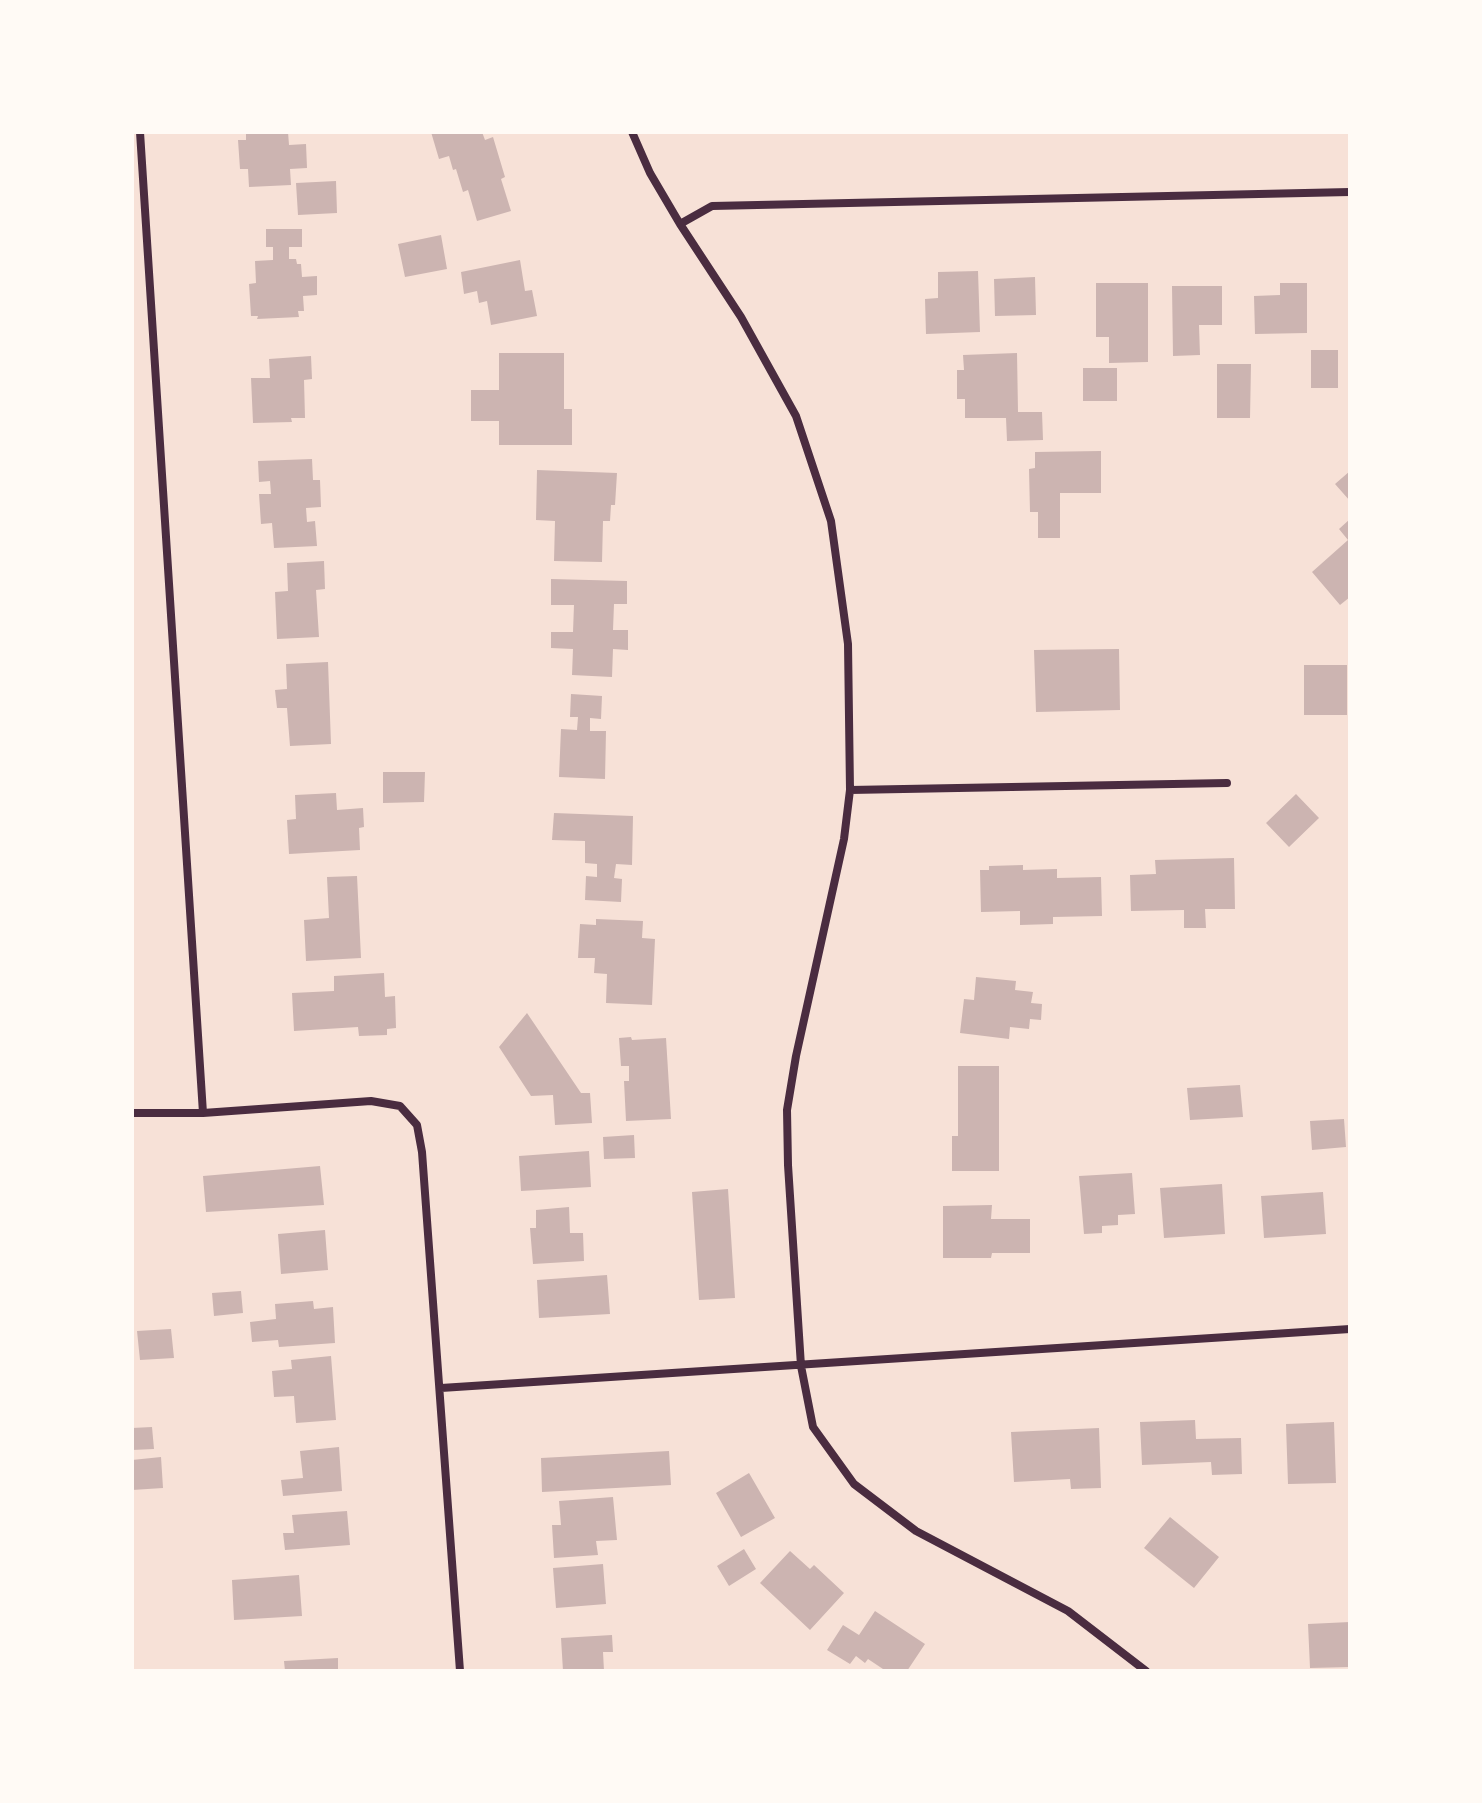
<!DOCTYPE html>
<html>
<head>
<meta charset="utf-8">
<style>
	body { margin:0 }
	#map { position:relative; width:1482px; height:1803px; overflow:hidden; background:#f7e1d7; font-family:"Open Sans",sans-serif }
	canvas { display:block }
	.frame { position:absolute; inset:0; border:134px solid #fffaf5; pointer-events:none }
</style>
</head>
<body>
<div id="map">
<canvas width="1482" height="1803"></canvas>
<div class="frame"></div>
</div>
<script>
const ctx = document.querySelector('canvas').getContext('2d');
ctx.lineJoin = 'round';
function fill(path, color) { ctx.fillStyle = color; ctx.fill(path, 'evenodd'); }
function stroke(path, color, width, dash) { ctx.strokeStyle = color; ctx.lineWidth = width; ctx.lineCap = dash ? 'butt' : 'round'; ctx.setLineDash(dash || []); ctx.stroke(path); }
fill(new Path2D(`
	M246,132H288L289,145L306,144L307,168L290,169L291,185L249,187L248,169H240L238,140H246Z
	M431,132H482L485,140L493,137L505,177L501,179L511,211L477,221L468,190L463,192L456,169L453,170L449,156L439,159Z
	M336,181L337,213L298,215L296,183Z
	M266,229H302V247H289V259H296L297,264H301L302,277L317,276V295L303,296L304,311H298L299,317L257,319L258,316H251L249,284L256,283L255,261L273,260V247H266Z
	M441,235L447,269L405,277L398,244Z
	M520,260L525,291L532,290L537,316L491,325L487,301L479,303L477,291L464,294L461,272Z
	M978,271L980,332L926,334L925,299L938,298V272Z
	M1035,277L1036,315L995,316L994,279Z
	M1096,283H1148V362L1109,363V337H1096Z
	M1280,283H1307V333L1255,334L1254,296L1280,295Z
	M1172,286H1222V325H1199L1200,355L1173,356Z
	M1311,350H1338V388H1311Z
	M499,353H564V409H572V445H499V421H471V390H499Z
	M1017,353L1018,412H1042L1043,440L1007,441L1006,418H965V399H957V370H964L963,355Z
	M311,356L312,379L304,380L305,418H291L292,422L253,423L251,378H270L269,359Z
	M1217,364H1251L1250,418H1217Z
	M1083,368H1117V401H1083Z
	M1101,451V493H1060V538H1038V512H1030L1029,469L1035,468V452Z
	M312,459L313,480H320L321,507L306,508L307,522L315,521L317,546L274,548L272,523L261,524L259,494H271L270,481L259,482L258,461Z
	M537,470L617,473L615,505H611L610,521H603L602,562L554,561L555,521L536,520Z
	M1350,471V501L1335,484Z
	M1350,519V597L1340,605L1312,572L1348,540L1339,529Z
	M324,561L325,589L316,590L319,637L277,639L275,592L288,591L287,563Z
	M551,579L627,581V604H614L613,630H628V650L613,649L612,677L572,675L573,649L551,648V632H573L574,605H551Z
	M1119,649L1120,710L1036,712L1034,650Z
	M328,662L331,744L290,746L287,708H277L275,690L287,689L286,664Z
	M1304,665H1347V715H1304Z
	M571,694L602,696L601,719L590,718V731H606L605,779L559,777L561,729L577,730L578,717H570Z
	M383,772H425L424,802L383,803Z
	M336,793L337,810L363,808L364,827L359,828L360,850L289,854L287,820L296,819L295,795Z
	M1296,794L1319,818L1289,847L1266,823Z
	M554,813L633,816L632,865L616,864L614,878L622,879L621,902L585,900L586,876L597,877V864L585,863V841L552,840Z
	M1234,858L1235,909H1205L1206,928H1184V910L1131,911L1130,875L1156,874L1155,860Z
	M1023,865V870L1057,869V878L1101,877L1102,916L1053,917V924L1020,925V911L981,912L980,870H989V866Z
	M357,876L361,958L306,961L304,920L329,918L327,877Z
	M596,919L643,921L642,938L655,939L652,1005L606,1003L607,974L594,973L595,958H578L580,924L596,925Z
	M384,973L385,997L395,996L396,1028L387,1029V1035L359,1036L358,1027L294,1031L292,993L334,991V976Z
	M976,977L1016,981L1015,990L1033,992L1031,1003L1042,1004L1041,1020L1030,1019L1029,1029L1010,1027L1009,1039L960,1033L964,999L974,1000Z
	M527,1013L581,1093H590L592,1123L555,1125L553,1095L531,1096L499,1047Z
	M631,1037L632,1040L666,1038L671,1119L626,1121L624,1081H629V1066H621L619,1038Z
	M958,1066H999V1171H952V1136H958Z
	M1240,1085L1243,1117L1190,1120L1187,1088Z
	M1344,1119L1346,1147L1312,1150L1310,1121Z
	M634,1135L635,1158L604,1159L603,1137Z
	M589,1151L591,1187L521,1191L519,1156Z
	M320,1166L324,1205L206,1212L203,1176Z
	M1132,1173L1135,1214L1118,1215V1225L1102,1226V1233L1084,1234L1079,1176Z
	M1222,1184L1225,1234L1164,1238L1160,1188Z
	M728,1189L735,1298L699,1300L692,1192Z
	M1323,1192L1326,1234L1264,1238L1261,1196Z
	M992,1205L991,1219H1030V1253H992L991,1258H943V1206Z
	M569,1207L570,1233H583L584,1261L533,1264L530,1228H536V1210Z
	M325,1230L328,1270L281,1274L278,1234Z
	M607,1275L610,1314L539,1318L537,1280Z
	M241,1291L243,1313L214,1316L212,1293Z
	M313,1301L314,1309L333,1307L335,1343L279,1347L278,1340L252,1342L250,1322L276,1319L275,1304Z
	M171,1329L174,1358L140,1360L137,1331Z
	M331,1356L336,1420L296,1423L294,1396L274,1397L272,1371L292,1369L291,1360Z
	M1195,1420L1196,1439L1241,1438L1242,1474L1212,1475L1211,1462L1142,1465L1140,1422Z
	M1334,1422L1336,1483L1288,1484L1286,1424Z
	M152,1427L154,1449L132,1450V1428Z
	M1099,1428L1101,1488L1071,1489L1070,1479L1014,1482L1011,1432Z
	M339,1447L342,1491L283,1496L281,1480L303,1478L300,1451Z
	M669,1451L671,1485L542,1492L541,1458Z
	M161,1457L163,1488L132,1490V1460Z
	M749,1473L775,1518L741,1537L716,1493Z
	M613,1497L617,1540L596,1541L598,1555L554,1558L552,1525H561L559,1501Z
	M347,1511L350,1545L285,1550L283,1533H294L292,1515Z
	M1170,1517L1219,1557L1194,1588L1144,1548Z
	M744,1549L756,1569L729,1586L717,1566Z
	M790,1551L810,1569L814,1565L844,1593L810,1630L760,1583Z
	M603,1564L606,1604L556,1608L553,1568Z
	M299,1575L302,1616L234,1620L232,1580Z
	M875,1611L925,1644L907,1671H886L868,1659L865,1663L856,1656L850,1664L827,1650L843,1625L859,1635Z
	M1350,1622V1667L1310,1668L1308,1624Z
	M612,1635L613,1652H603L604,1671H563L561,1638Z
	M338,1658V1671H285L284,1661Z`), '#ccb4b1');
stroke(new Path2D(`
	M140,132L203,1113
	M632,132L650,173L680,224L741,317L796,416L831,521L848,644L850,790L844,839L796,1056L787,1110L788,1165L801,1366L813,1427L854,1484L916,1531L1068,1611L1146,1671
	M680,224L712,206L1350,192
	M850,790L1227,783
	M132,1113H203L371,1101L400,1106L417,1125L422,1152L460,1671
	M441,1388L1350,1329`), '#4a2c40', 8);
</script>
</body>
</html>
